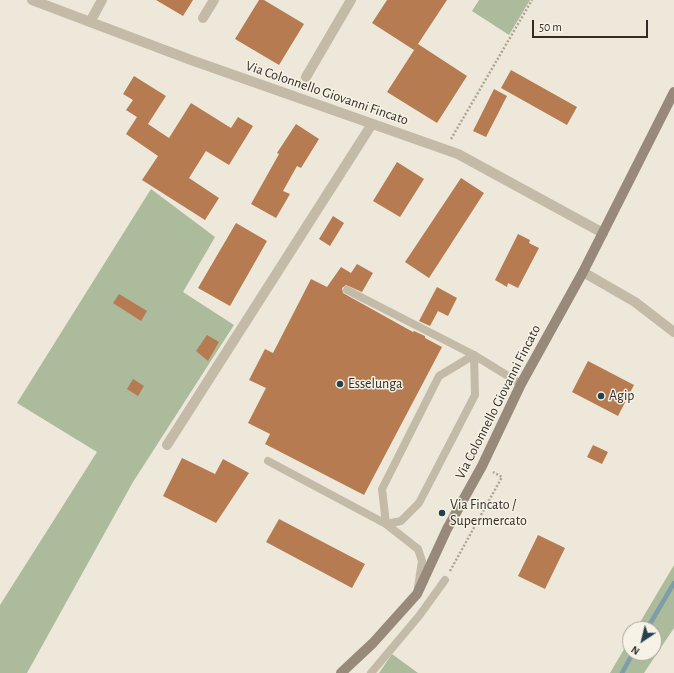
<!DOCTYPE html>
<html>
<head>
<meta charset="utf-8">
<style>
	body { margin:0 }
	#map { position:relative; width:674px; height:673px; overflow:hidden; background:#eee8da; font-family:"Alegreya Sans",sans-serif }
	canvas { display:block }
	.north { position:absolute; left:622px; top:621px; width:40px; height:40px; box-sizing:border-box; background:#f6f2e6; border:1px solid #a8a39a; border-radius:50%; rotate:215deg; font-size:11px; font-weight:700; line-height:16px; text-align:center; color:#322c27 }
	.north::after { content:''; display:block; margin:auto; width:14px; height:18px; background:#22434e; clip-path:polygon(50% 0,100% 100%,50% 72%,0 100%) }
	.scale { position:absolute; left:532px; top:20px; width:116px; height:18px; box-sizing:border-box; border:2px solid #322c27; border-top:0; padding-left:5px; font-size:12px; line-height:14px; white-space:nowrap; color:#322c27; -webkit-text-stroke:3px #f6f2e6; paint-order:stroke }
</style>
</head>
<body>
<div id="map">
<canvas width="674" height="673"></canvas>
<div class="north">N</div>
<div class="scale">50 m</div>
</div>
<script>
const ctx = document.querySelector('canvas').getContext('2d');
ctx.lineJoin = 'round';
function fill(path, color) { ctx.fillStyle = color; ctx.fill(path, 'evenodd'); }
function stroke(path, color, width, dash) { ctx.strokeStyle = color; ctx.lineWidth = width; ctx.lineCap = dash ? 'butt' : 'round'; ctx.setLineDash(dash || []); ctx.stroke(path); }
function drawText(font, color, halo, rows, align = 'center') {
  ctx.font = font + ' "Alegreya Sans",sans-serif'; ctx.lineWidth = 3; ctx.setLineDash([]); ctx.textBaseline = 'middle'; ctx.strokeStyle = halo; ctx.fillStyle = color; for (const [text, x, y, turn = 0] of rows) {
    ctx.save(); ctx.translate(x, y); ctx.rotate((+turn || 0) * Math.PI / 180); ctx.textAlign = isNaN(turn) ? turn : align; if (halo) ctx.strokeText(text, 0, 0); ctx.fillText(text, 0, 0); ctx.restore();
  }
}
fill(new Path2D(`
	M479,0H530L509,35L472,11Z
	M151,189L215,237L183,292L234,325L133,482L27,673H0V605L97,452L17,403Z
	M674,565V628L644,673H610L630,639V653H654V629H636Z
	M392,654L418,673H379Z`), '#abbb9c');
stroke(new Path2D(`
	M647,629L674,583
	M622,673L633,653`), '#7d9ea7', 4.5);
fill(new Path2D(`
	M156,0H193L183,16Z
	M259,0H264L304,24L279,65L235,39Z
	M387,0H447L414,50L372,23Z
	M418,44L467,76L437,123L387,92Z
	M511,70L577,107L567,125L501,88Z
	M134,76L166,96L148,124L169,138L191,103L231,128L238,117L253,126L229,165L206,151L189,178L219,198L205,220L142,180L158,156L126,134L137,117L126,110L133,100L123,94Z
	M494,89L507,96L486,137L473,131Z
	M296,124L319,139L301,168L297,166L283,191L290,194L276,218L251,204L279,154L277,153Z
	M397,162L424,179L400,217L373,201Z
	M461,178L484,193L429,278L405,262Z
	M333,216L344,223L330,246L319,239Z
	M236,223L267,241L230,306L198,288Z
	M518,234L530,240L529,243L539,248L518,288L508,283L507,287L495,280Z
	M357,264L373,273L362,292L346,285L342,288L343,293L413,332L414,331L425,336V338L442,347L364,495L265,444L270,434L248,423L266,388L249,380L265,349L273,353L311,279L327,287L341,267L351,273Z
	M437,287L457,298L448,316L438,311L430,326L419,321Z
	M119,294L147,311L141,321L113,303Z
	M207,335L219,342L208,361L196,351Z
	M588,361L634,385L618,416L572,392Z
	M133,379L144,386L138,396L127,389Z
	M593,445L608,452L602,464L587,457Z
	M182,458L215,474L223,459L249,473L216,523L163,496Z
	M279,519L365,564L352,588L266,542Z
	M538,535L565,548L545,589L518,576Z`), '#b67b50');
stroke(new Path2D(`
	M451,139L532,0
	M471,460L468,459L481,436
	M450,571L502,477L493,472`), '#afa492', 2.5, [2, 2]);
stroke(new Path2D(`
	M347,290L474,355L521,384
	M474,355L475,395L419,503L401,521L386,524L382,489L439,376Z
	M268,461L386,524L418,549L422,561L418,587
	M371,673L419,616L445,580`), '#c4baa8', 8);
stroke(new Path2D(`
	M32,0L191,60L458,154L603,233
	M203,18L214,0
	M90,22L102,0
	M306,77L351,0
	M583,272L635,302L674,332
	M167,445L372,124`), '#c4baa8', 10);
stroke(new Path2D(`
	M341,673L373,643L417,594L447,529L482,466L521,384L583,272L674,92`), '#978a7a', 10);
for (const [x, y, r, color] of [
	[340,384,4,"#22434e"],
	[601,396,4,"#22434e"],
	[442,513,4,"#22434e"]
]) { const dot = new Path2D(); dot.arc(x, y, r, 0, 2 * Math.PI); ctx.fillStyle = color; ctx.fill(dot); stroke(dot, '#f6f2e6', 1.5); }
drawText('14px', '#322c27', '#f6f2e6', [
	["Via Colonnello Giovanni Fincato",327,93,19],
	["Via Colonnello Giovanni Fincato",498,402,-63]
]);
drawText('14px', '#322c27', '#f6f2e6', [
	["Esselunga",348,384],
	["Agip",609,396],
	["Via Fincato /",450,505],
	["Supermercato",450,521]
], 'left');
</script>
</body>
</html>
